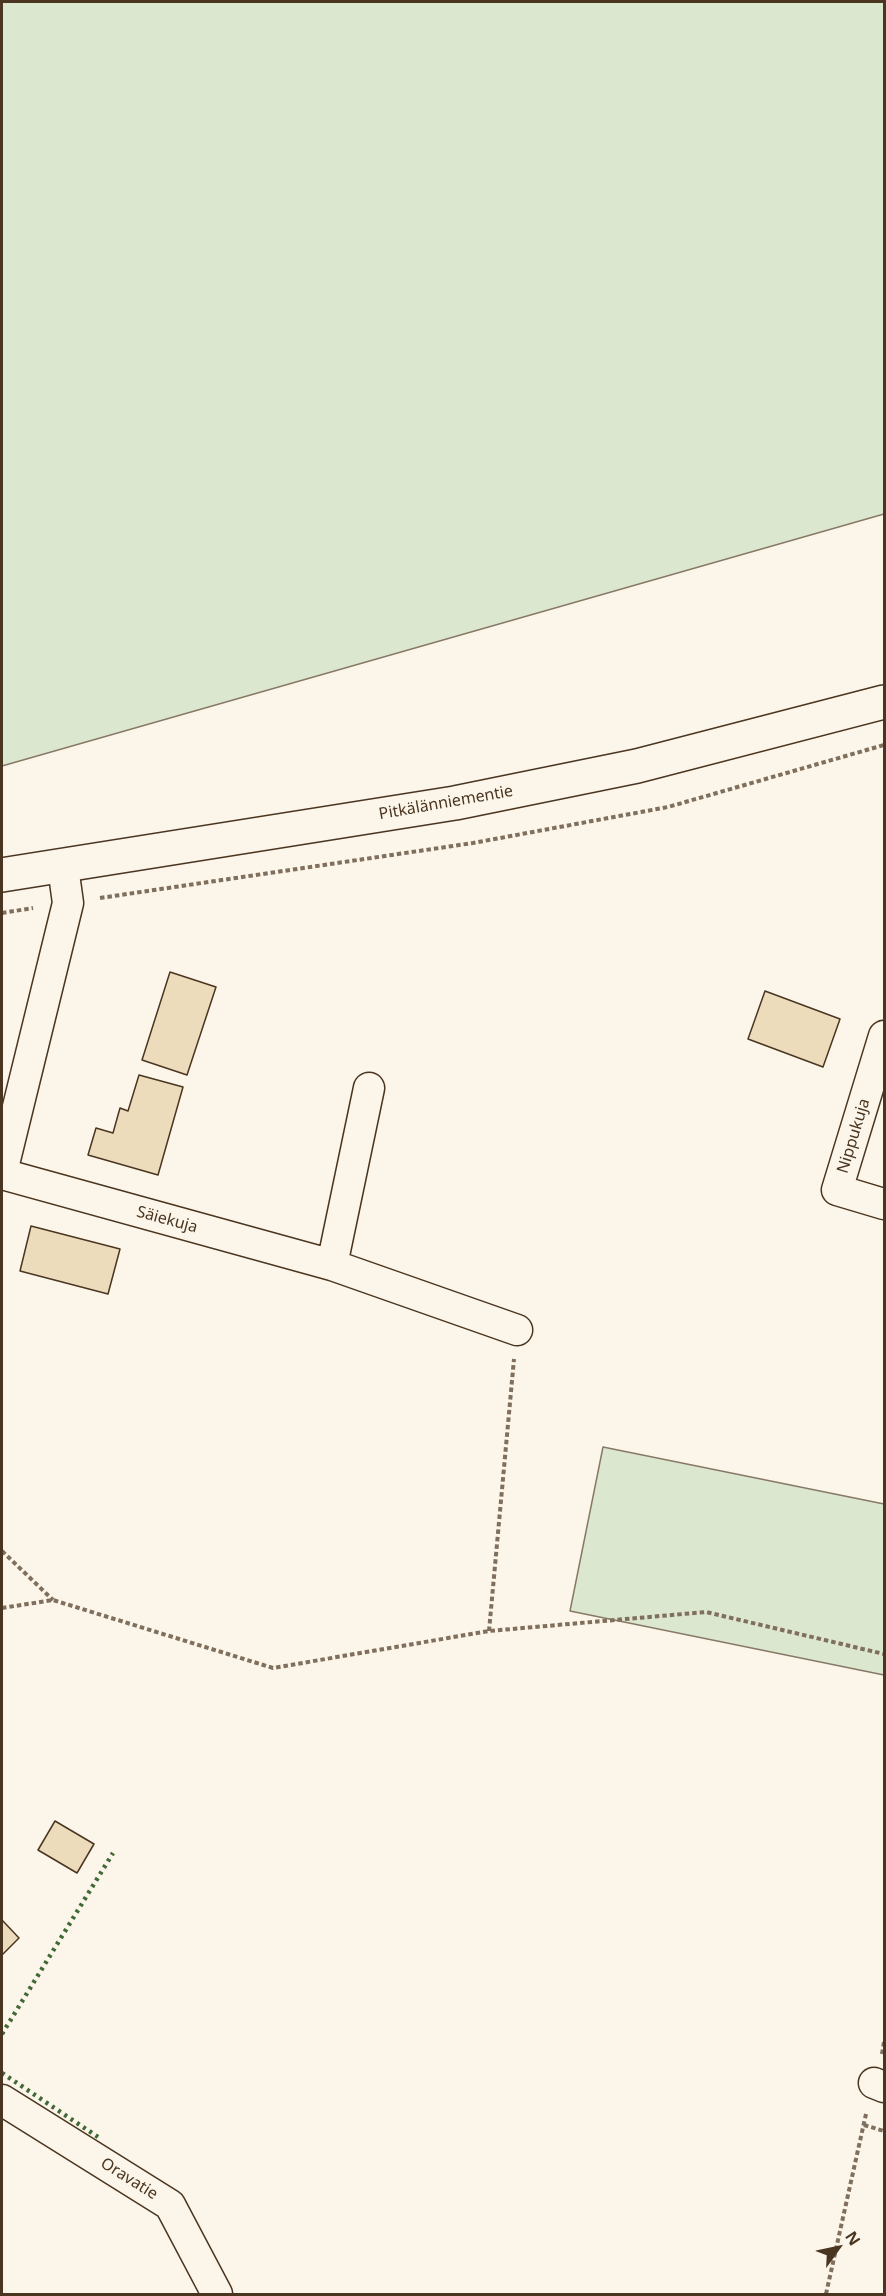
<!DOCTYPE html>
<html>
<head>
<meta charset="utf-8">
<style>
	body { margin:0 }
	#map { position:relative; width:886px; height:2296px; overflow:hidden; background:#fbf6e9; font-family:"Noto Sans",sans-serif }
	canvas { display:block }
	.frame { position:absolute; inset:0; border:3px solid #4a3520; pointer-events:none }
	.north { position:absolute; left:808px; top:2218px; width:60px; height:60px; -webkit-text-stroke:4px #fbf6e9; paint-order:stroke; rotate:57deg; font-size:16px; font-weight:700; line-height:24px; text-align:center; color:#4a3520 }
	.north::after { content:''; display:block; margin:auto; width:21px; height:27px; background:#4a3520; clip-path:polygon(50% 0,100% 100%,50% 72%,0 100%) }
</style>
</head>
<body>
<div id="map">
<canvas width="886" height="2296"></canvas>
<div class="frame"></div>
<div class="north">N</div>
</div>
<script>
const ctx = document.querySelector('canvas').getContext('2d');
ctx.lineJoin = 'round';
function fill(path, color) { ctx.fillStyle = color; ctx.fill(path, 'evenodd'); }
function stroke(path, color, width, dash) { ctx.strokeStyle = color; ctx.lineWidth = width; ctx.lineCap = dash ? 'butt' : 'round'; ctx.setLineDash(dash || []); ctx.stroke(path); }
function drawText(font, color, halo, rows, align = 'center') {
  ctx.font = font + ' "Noto Sans",sans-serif'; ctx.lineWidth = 4.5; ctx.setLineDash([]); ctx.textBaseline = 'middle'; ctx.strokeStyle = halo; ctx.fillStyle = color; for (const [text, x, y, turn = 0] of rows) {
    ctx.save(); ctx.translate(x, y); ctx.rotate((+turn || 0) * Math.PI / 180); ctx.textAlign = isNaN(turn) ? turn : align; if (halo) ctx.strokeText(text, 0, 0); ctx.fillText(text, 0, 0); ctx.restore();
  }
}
const green = new Path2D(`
	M2,2H884V514L2,766Z
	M603,1447L884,1504V1675L570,1611Z`);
fill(green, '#dce7d0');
stroke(green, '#887966', 1.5);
const building = new Path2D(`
	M170,972L216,987L187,1075L142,1060Z
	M765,991L840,1019L823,1067L748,1039Z
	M139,1075L183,1087L158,1175L88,1155L96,1128L113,1133L120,1108L128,1111Z
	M31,1226L120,1249L108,1294L20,1271Z
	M55,1821L94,1844L77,1873L38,1850Z
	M2,1920L19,1938L2,1955Z`);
fill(building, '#ecdcbc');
stroke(building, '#4a3520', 1.5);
const minor = new Path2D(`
	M884,1036L837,1190L884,1204
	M2,1172L68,903L63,867
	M2,1174L332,1265L369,1088
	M332,1265L517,1330
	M874,2083L884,2087
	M2,2100L170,2205L217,2294`);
const tertiary = new Path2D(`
	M2,875L455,803L637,766L884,702`);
stroke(minor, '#4a3520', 33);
stroke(tertiary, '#4a3520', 36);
stroke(new Path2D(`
	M100,898L473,843L668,807L884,745
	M2,913L33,908
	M2,1551L53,1600
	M2,1608L53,1600L273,1668L489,1631L706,1612L884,1654
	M489,1631L514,1359
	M882,2054L884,2042
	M864,2125L884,2131
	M826,2294L866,2114`), '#7f6f5c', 4, [4.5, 3]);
stroke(minor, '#fbf6e9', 30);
stroke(tertiary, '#fbf6e9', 33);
stroke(new Path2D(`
	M2,2034L113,1853
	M2,2073L98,2137`), '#436837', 4.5, [3, 4.5]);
drawText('16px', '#4a3520', '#fbf6e9', [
	["Pitkälänniementie",446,803,-10],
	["Nippukuja",854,1136,-73],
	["Säiekuja",167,1220,15],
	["Oravatie",129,2179,32]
]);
</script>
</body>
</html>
